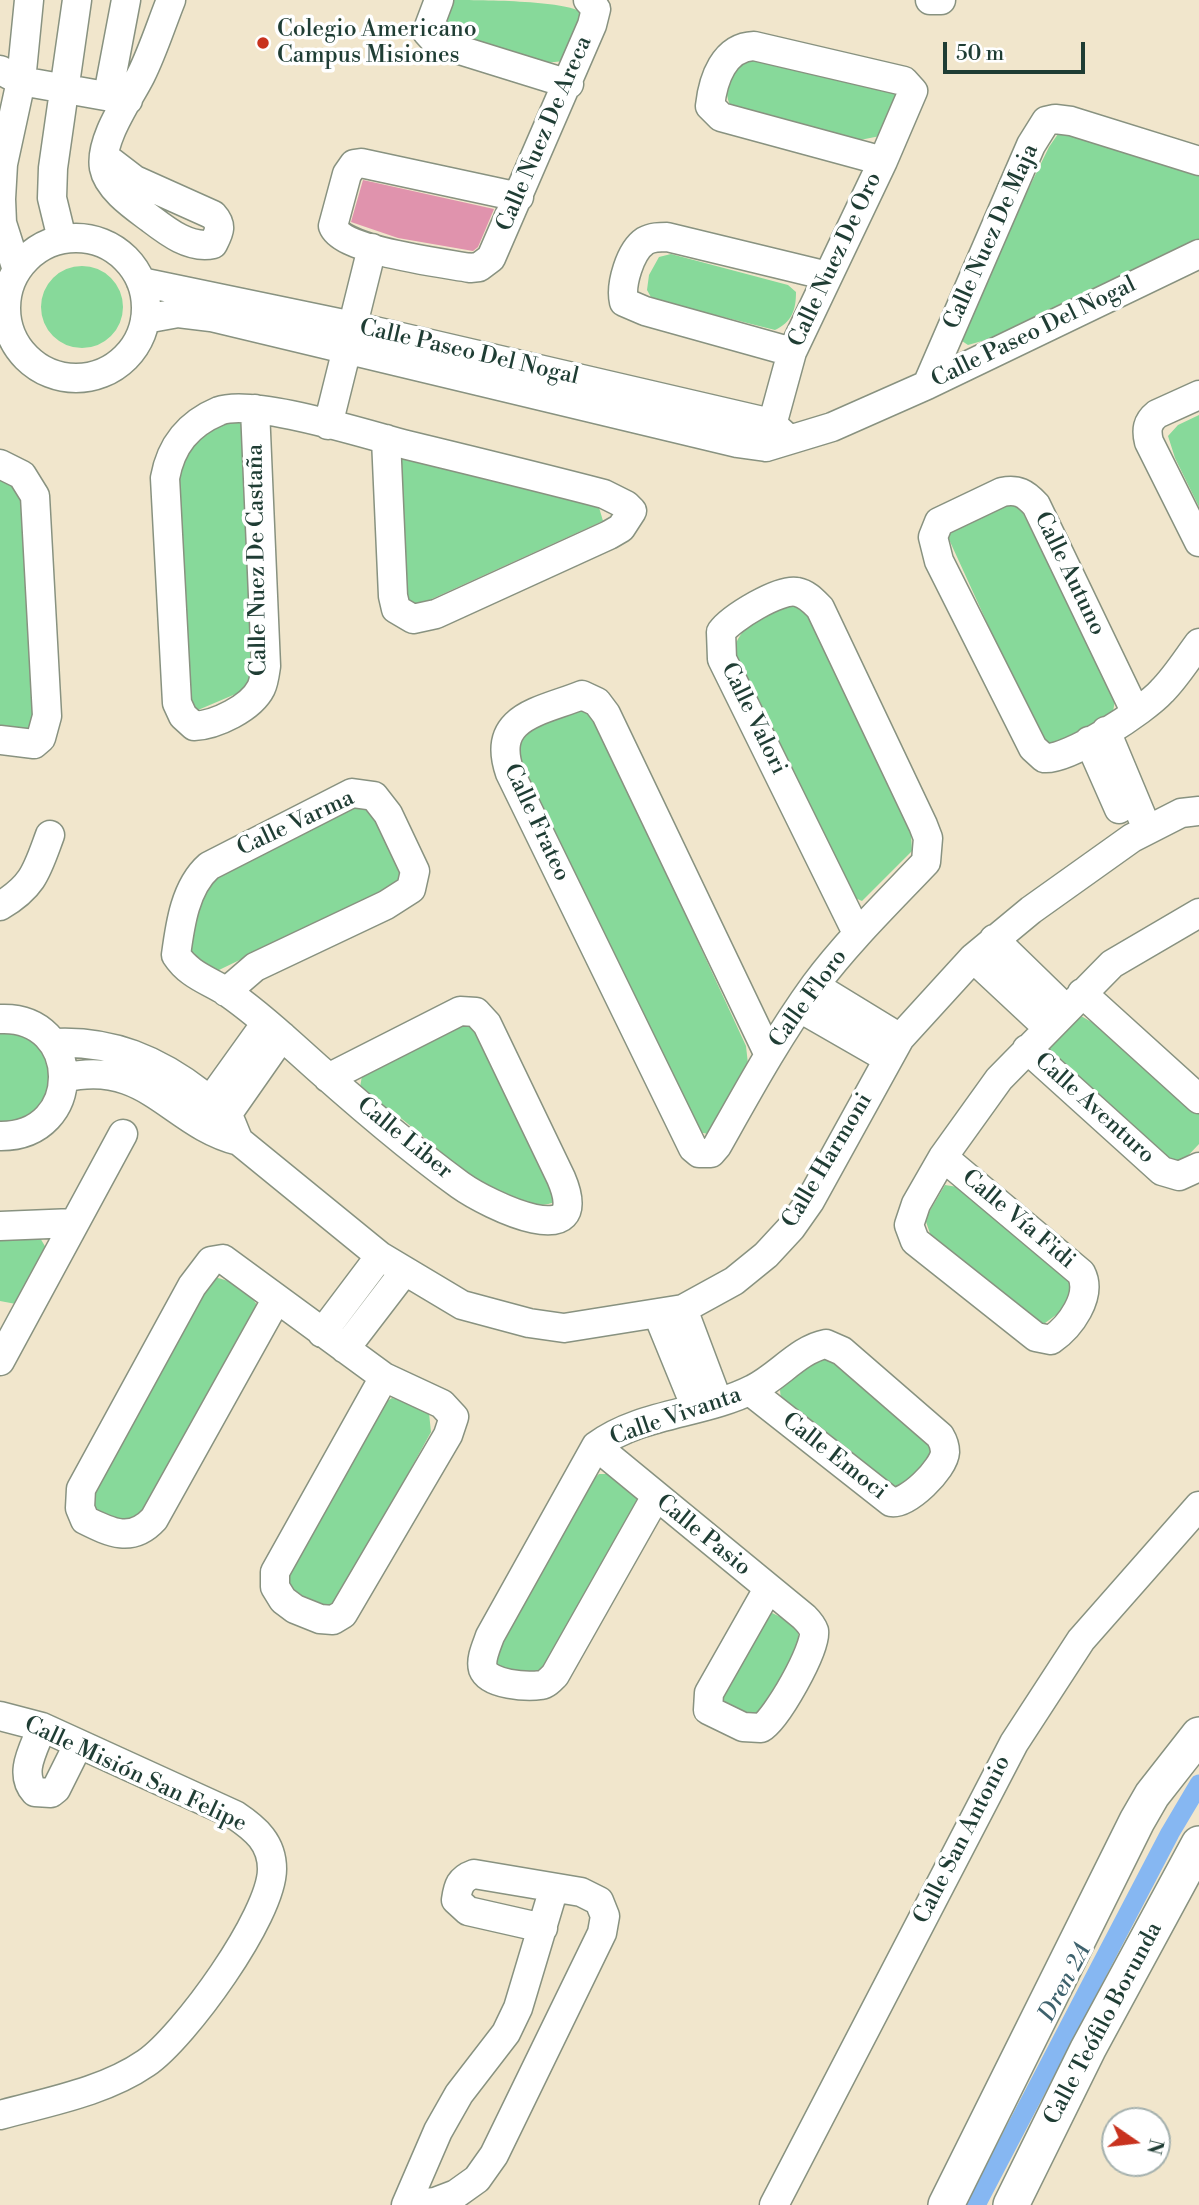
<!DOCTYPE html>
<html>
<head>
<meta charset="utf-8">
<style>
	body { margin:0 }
	#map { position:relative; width:1199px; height:2205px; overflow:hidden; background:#f1e6cc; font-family:"Libre Bodoni",serif }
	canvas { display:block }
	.north { position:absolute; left:1101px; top:2107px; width:70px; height:70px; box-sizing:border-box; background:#fff; border:2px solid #a5b1ae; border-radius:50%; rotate:104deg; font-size:19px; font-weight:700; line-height:28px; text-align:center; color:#1f3d34 }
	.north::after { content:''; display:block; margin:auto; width:24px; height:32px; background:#c8321e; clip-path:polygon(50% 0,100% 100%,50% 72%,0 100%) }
	.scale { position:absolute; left:943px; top:42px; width:142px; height:32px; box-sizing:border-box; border:4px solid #1f3d34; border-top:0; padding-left:9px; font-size:21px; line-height:24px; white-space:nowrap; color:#1f3d34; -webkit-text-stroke:5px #fff; paint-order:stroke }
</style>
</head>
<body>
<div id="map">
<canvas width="1199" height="2205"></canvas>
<div class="north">N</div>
<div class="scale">50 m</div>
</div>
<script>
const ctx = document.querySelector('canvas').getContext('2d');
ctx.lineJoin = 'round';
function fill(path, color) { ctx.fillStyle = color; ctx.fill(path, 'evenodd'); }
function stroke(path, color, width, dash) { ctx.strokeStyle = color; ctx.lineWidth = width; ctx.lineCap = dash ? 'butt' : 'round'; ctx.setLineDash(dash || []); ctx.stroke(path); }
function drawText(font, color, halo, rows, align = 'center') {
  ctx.font = font + ' "Libre Bodoni",serif'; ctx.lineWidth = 7; ctx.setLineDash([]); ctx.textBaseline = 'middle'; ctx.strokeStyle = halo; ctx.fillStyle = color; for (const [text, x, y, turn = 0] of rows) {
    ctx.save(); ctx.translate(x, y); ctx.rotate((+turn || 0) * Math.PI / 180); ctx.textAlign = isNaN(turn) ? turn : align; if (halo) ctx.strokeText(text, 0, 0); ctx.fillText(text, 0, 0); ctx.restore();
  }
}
fill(new Path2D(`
	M447,0C477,0 566,0 583,13L564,61L535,64L446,40L437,18Z
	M743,56L890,86L896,94L895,107L880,136L860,140L733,109C720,93 730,69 743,56Z
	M1060,131L1199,172V241L989,339L968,345L956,337L1049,147Z
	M671,254L788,285L796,292C796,310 792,322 775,330L652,299L647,290L649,275L659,257Z
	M41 307a41 41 0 1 1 82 0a41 41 0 1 1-82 0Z
	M1199,415V507L1175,458L1168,436L1178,425Z
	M233,416L242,424L253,659L250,682L238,693L198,710L190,707L177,460L196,438Z
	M421,455L598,504L603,521L412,608L403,601L398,466L402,459Z
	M0,475L22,488L35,717L30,732L0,727Z
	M1013,500L1019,505L1115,700L1113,712L1053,746L1041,741L947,535L963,520Z
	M790,605L800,606L813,616L911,834L912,851L862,901L853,897L733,654C739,622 764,618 790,605Z
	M586,709L596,721L746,1046L748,1064L708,1134L699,1132L516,757L523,734L561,715Z
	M361,805L374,811L402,873L394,885L219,970L206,969L188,958C185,932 199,889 219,871Z
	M1081,1016L1102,1028L1199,1113V1144L1182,1162L1170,1161L1049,1059L1048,1047Z
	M0,1025L40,1039L54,1088L35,1116L0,1125Z
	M458,1025H468L481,1038L557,1201C510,1224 433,1142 398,1116C385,1106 371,1099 360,1087L362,1076Z
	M945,1185L964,1188L1069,1279L1076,1288L1060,1312L1041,1326L933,1242L925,1219Z
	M39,1236L46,1248L16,1304L0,1301V1238Z
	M213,1277C232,1280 247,1289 257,1305L250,1320L141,1518C122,1523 105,1519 88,1508L86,1497Z
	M822,1357L837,1365L936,1446L937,1460L900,1493L781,1400L780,1390L786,1382Z
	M392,1398L412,1403L429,1413L431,1432L340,1597L329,1605L312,1603L284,1586L285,1569L379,1406Z
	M599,1474H614L638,1497L635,1507L544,1674L493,1669L491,1659L591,1481Z
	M768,1611L797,1625L800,1646L760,1717L737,1720L716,1703Z`), '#87d99a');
stroke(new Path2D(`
	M976,2205L1170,1833L1199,1784`), '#86b7f2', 19);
fill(new Path2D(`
	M363,180L494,209L478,247L473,251L398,238L351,222Z`), '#e093ad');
const minor = new Path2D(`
	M439,0L427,32L437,43L569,84
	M930,0H941
	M0,70L21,81L128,100
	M108,95L126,0
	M105,157L135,180L213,215C223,226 219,232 213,244C190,249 168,232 151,219C135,207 108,189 104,168C99,140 129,99 141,75C153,51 161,25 171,0
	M519,197L361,163L354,164L347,174L333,226C342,251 443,263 470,268L479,267L491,258L592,25L596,9L588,0
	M6 308a70 70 0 1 1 140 0a70 70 0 1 1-140 0Z
	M62,239L52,198L53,168L77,0
	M17,270L2,223L1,199L3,164L21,81L29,0
	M141,282L353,326L771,423L783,434
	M145,319L178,313L211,317L737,443L766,447L832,427L927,385L1199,254
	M792,352L645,311L624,302C620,285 630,251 645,241C652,237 660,237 667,237L828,276
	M927,385L1031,145L1046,121L1055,119L1071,121L1199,161
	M1199,395L1157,414C1147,422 1146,430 1149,442L1199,542
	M255,409L266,666C265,673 264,682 261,688C251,708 216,725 194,726L183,716L177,703L165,478C171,445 188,424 219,411C253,398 368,435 407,445C473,461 539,477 604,494L626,505L632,511L621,528L609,535L436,614L413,619L396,609L393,596L386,439
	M328,425L372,248
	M766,447L792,352L883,161L913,91L904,81L754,46C724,47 713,79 710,106L721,117L883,161
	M0,464L22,475L35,496L47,716L41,738L34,744L0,740
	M1135,711L1036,505C1025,493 1018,489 1002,492L939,522L933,537L939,561L1033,748L1044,758C1068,761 1145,710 1162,691C1176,677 1187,659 1199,643
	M1106,731L1147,829
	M1089,741L1119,809
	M0,906C34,886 37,870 50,835
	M994,939L1066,1009
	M973,958L1048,1028
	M815,986L900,1038
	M226,992L255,967L386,905L411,889L415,871L388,814L374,796L352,793L209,866C185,887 180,925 176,955C189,975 208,980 227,992C250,1008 272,1027 293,1046C346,1094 402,1143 460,1185C488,1205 595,1257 561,1178L487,1024L476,1012L460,1011L328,1078
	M1082,993L1199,1099
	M800,1008L887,1058
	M0,1019C83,1015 85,1137 0,1136
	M54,1043C111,1040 158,1060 203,1095C211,1101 222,1108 228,1116C232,1123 235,1133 239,1141
	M1027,1049L1162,1171L1179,1176L1199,1167
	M769,1055L606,714L597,702L582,695C540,712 490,716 510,773L693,1148L699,1153H711L717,1146C748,1091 778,1036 815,985C848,941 888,902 926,862L928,838L923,825L820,608C813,601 807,594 797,592C780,588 731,618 721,632L722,659L857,933
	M64,1078C147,1058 171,1124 239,1141L380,1256L462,1305L529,1323L564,1328L683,1309L734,1281L766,1255L791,1228L810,1201L900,1038L973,958L1031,910L1132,838L1181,813L1199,811
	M200,1115L266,1023
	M217,1129L282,1036
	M943,1157L1081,1273C1093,1296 1070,1327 1051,1340L1036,1337L915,1241L909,1225L916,1204L943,1157L999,1079L1112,964L1199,913
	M0,1226L74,1223
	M276,1300L154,1519C132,1543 111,1533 85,1520L80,1508L81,1489L192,1286L211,1261L223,1259L384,1377L442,1404L454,1417L448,1435L343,1614L333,1620L320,1619L295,1609L283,1600L275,1587V1572L384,1377
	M683,1309L718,1402
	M658,1315L696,1408
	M322,1333L380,1256
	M345,1349L404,1272
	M0,1361L123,1134
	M596,1446L804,1617C808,1621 812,1625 814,1631C817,1648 776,1720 761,1728L743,1727L708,1710L709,1693L768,1589
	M655,1498L555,1675C551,1679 547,1684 541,1685C527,1687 489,1685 483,1669C480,1659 487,1645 490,1636L596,1446C640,1413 704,1414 753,1389C778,1377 799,1349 826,1344L842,1351L940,1436C943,1441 945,1447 945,1452C944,1469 907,1505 891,1502L750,1391
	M0,1716L42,1727L235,1815C256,1829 272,1843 272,1869C272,1916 184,2037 146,2063C104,2092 47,2102 0,2115
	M42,1727C34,1749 18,1773 35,1792L51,1793L56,1789L78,1745
	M406,2205L438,2131L459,2094L506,2033L518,2008L554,1888
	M412,2205L435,2202L456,2194L477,2179L494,2155L602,1933L605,1916L599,1901L581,1892L474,1874C460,1879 458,1886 456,1900L468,1911L543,1928
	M774,2205L1014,1743L1081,1640L1199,1506`);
const major = new Path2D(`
	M946,2205L1137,1821L1152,1795L1199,1735
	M1011,2205L1088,2049L1199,1844`);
stroke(minor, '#889280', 31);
stroke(major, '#889280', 38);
stroke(minor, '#fff', 28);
stroke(major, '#fff', 35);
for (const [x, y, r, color] of [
	[263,43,7,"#c8321e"]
]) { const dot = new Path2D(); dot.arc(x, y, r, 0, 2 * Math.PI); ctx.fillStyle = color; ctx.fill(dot); stroke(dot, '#fff', 2.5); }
drawText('23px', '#1f3d34', '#fff', [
	["Colegio Americano",277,30],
	["Campus Misiones",277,56]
], 'left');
drawText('23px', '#1f3d34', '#fff', [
	["Calle Nuez De Areca",545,134,-67],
	["Calle Nuez De Maja",992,237,-66],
	["Calle Nuez De Oro",836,260,-65],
	["Calle Paseo Del Nogal",1034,333,-26],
	["Calle Paseo Del Nogal",469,353,13],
	["Calle Nuez De Castaña",258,560,-91],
	["Calle Autuno",1069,574,64],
	["Calle Valori",753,719,64],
	["Calle Frateo",536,823,65],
	["Calle Varma",296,824,-25],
	["Calle Floro",809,999,-54],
	["Calle Aventuro",1094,1109,42],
	["Calle Liber",404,1139,39],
	["Calle Harmoni",828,1161,-59],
	["Calle Vía Fidi",1018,1220,40],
	["Calle Vivanta",676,1417,-19],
	["Calle Emoci",834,1457,38],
	["Calle Pasio",703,1536,39],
	["Calle Misión San Felipe",135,1775,25],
	["Calle San Antonio",963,1840,-63],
	["Calle Teófilo Borunda",1104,2024,-62]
]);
drawText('italic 24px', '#3e626d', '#fff', [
	["Dren 2A",1066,1983,-62]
]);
</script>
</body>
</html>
